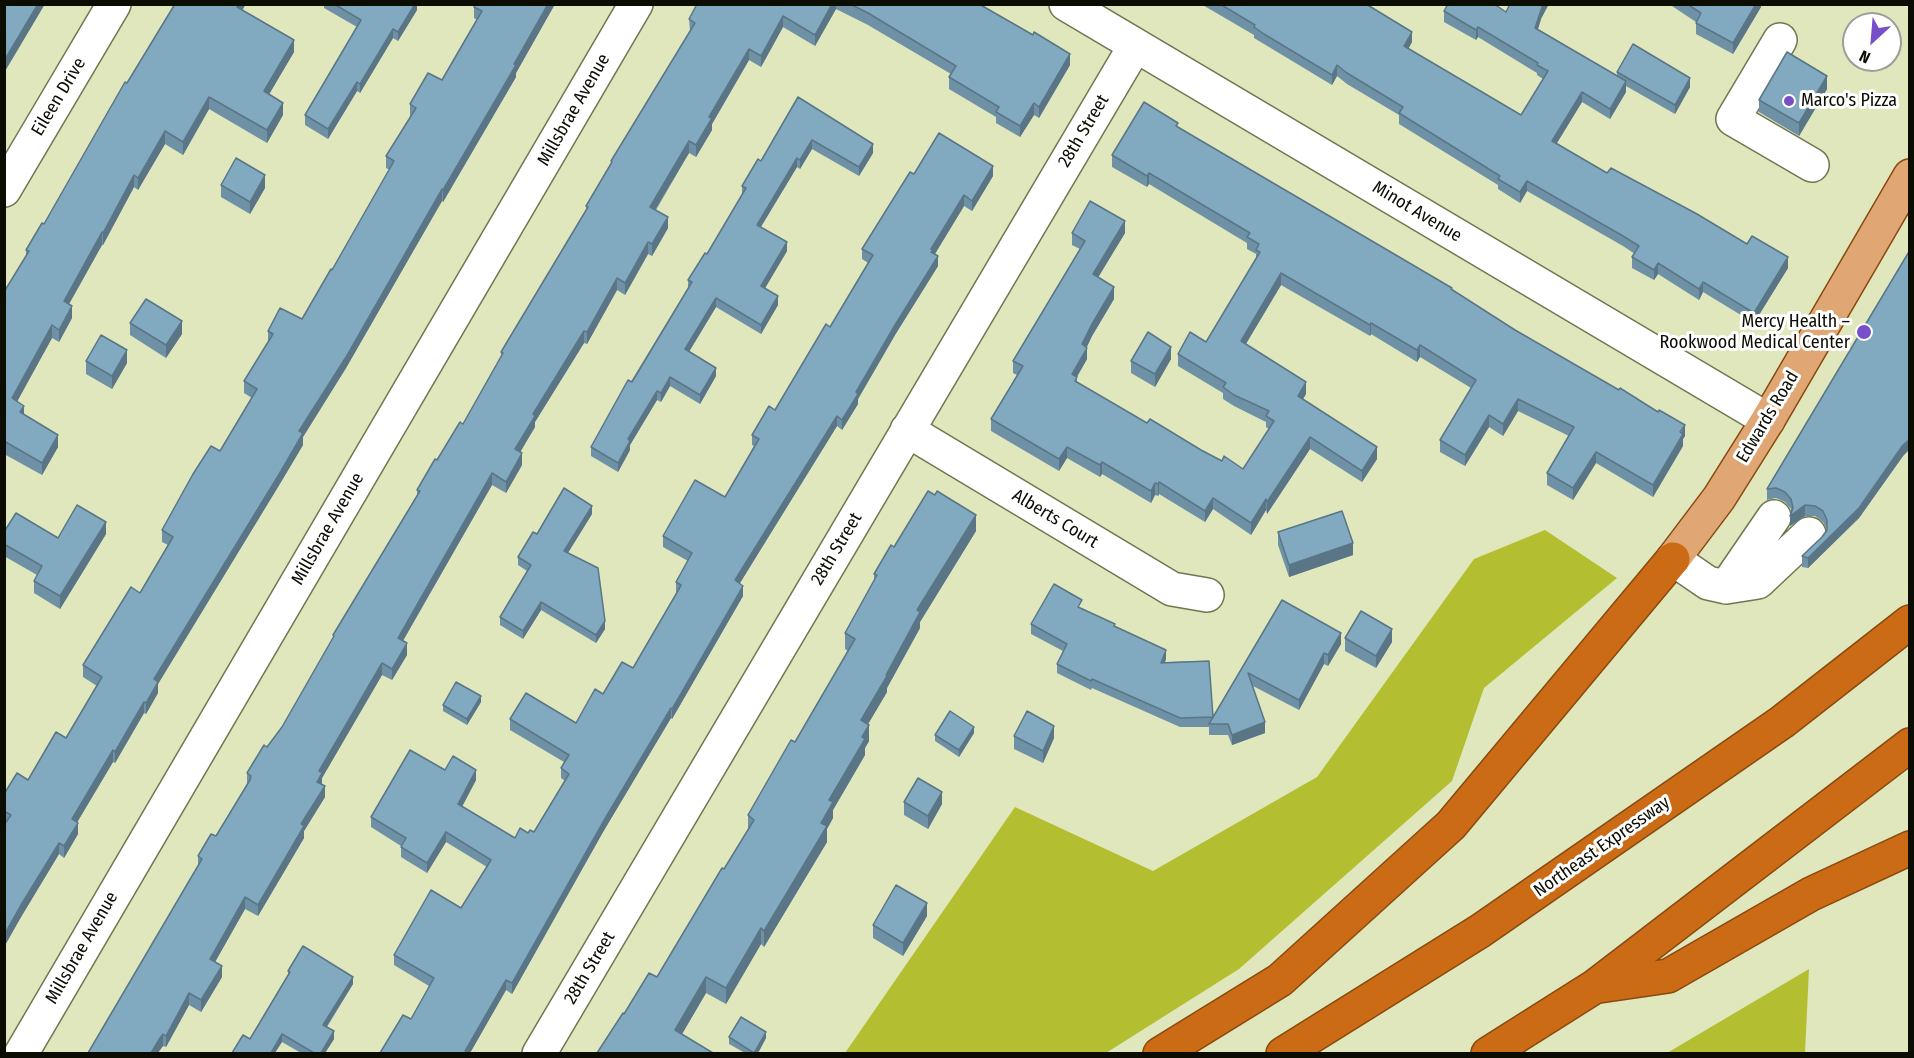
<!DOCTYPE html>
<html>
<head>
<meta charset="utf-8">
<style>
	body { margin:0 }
	#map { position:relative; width:1914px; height:1058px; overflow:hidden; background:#e0e7bd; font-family:"Fira Sans Condensed",sans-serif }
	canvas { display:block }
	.frame { position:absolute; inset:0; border:6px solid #0b0c02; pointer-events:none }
	.north { position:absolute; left:1842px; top:12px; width:60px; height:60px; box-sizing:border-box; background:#fff; border:2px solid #9d9e9a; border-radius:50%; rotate:206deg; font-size:16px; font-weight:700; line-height:24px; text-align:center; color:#0b0c02 }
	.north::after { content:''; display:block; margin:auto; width:21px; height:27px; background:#7750c9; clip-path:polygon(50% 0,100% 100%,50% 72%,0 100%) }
</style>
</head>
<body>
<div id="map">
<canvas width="1914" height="1058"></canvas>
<div class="frame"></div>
<div class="north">N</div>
</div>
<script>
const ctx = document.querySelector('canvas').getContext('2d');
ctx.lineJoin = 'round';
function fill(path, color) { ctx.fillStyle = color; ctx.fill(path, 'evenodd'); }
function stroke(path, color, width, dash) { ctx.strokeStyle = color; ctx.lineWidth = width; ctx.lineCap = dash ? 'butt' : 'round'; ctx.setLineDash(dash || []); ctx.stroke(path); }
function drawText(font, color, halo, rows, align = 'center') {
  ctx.font = font + ' "Fira Sans Condensed",sans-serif'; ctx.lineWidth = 6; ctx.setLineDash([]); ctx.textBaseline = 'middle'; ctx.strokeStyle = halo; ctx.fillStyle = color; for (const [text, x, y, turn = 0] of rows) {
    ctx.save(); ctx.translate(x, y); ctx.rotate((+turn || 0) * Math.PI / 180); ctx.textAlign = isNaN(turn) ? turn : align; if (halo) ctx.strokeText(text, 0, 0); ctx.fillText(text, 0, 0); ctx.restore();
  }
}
fill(new Path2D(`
	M1545,530L1617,578L1484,688L1452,781L1239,969L1106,1053H845L1015,807L1153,871L1317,777L1474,559Z
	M1809,969L1805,1053H1667Z`), '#b3bf31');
const minor = new Path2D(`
	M1066,4L1768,420
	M1780,40L1733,119L1812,165
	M4,190L114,4
	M907,430L1172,589L1207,595
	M1673,559L1708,583L1726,587L1758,582L1809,534
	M1726,587L1774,517
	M21,1054L636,4
	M539,1054L1135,46`);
const major = new Path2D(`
	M1673,559L1719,498L1768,420L1910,176`);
const highway = new Path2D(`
	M1599,986L1668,976L1811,894L1910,848
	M1160,1054L1280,980L1451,825L1673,559
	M1283,1054L1480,931L1782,722L1910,622
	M1488,1054L1594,987L1910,745`);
stroke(minor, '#707650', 36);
stroke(major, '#884a0f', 36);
stroke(highway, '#884a0f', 36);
stroke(minor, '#fff', 33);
stroke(major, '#e0a673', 33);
stroke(highway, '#cb6b16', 33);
fill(new Path2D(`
	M324,4H417V10L398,41L393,38L360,93L357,91L328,139L305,125V115L357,27L324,8Z
	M475,4H555L516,73V77L443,202L442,201L346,368L303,437V445L281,482L158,684V693L146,714L144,713L115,763L113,762L77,822L78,834L64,858L59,854L21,917L4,947V825L6,823H4V794L28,780L66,738L97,686L83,677V665L140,593L168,545L162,542V530L220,451L252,398L244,393V381L268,342V331L302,319L332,270L390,170L386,168V156L411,116H410V104L442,80L477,20L474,18V7Z
	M697,4H979L1070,65L1039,118L1034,115L1020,137L996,123V117L949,89V77L951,74L868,25L836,9L815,46L783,27L761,67L749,60L712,124V130L696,157L689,153L656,210L668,228L652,256L648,254L625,295L617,290L587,344L584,343L535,422V427L520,452L522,465L506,493L492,485L403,641L407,655L392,680L382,675L322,778V784L325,797L304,831V838L258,916L245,909L215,962L222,977L201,1012L189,1005L166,1047L163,1046L160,1049L198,866V856L216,836L247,784V773L282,727L333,638V635L417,495V490L463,424L501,357V352L586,211V206L611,165V161L690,31L689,19Z
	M1201,4H1366L1412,42L1408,49L1521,115L1543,79L1537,75V73L1478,37L1476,40L1444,22V11L1506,12L1541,19L1538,29L1617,76V72L1690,87L1675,114L1626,86V92L1610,119L1582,102L1557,143L1607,173L1788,268L1754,323L1703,292L1699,300L1658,274L1654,280L1632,268V257L1635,254L1623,246L1527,191L1520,203L1498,189V185L1399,124V115L1347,84L1337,76L1332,85L1264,44L1254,38V35Z
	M1669,4H1761V7L1733,54L1696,34V22Z
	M294,52L269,94L283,115L267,143L209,109L183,155L165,144L138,190L134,187L103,245H102L69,304L72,318L59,342L52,338L17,401L24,415L58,447L42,475L4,454V292L26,256V250L44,224L127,83Z
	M1827,89L1799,136L1759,112V100Z
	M798,97L873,153L859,176L812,149L800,169L797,167L761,227L787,251L765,288L778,305L761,334L716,307L689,352L716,376L700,404L670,386L661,402L657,400L630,445V450L618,472L591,456V447L688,288V280L707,254L742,195V186L761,161Z
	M1178,127L1452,290L1685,436L1683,439V446L1653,497L1596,463L1573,500L1547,485V473L1569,436L1518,411L1503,436L1489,427L1465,466L1440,452V440L1471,388L1420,357L1417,362L1371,334L1370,336L1281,285L1246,344L1306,394L1303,399L1377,459L1362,482L1310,449L1267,514L1266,510L1251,535L1213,509L1205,522L1159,494L1158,496L1155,495L1151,503L1102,474L1100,477L1067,458L1059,471L991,431V419L1017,375L1013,373V361L1080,249L1072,245V233H1125L1098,277L1114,299L1092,336L1087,347V359L1077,377V383L1147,423L1222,461L1243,469L1269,429L1266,427V422L1234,406L1223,399V393L1178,366V354L1206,342L1256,259V254L1247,249V243L1149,184L1147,187L1112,167V155Z
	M914,174L993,176L972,211L964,206L935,254L938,266L895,335L858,399V404L842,430L837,426L740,583L743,596L672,719L671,718L603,832L512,994L506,990L470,1053H380L411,1019L429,986L394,965V955L461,908L487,867L446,842L427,873L401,857V846L371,827V817L445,770L476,780L462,807L515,838L528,833L534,832L565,781L561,778V768L564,762L510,730V719L576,723L603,694L633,668L677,593L676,592V582L688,561L663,547V536L725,497L754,446L752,445V435L775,410L830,327L868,263L862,259V249Z
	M221,185L265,188L250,214L221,197Z
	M130,323L182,334L166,358L130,335Z
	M1171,359L1155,387L1131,373V361Z
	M86,361L127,363L112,389L86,374Z
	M1903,456L1859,518L1808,568L1802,567V556L1822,537L1827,529L1823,522L1815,516H1805L1790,526L1791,509L1785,502L1776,498L1767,500V489Z
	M592,514L568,553L605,629L596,643L541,610L523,639L500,625V617L527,571L518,565V557L537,534Z
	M976,531L920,622V628L887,688V692L868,724L869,741L865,748V755L833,810V818L827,829V842L764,947L761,944L726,1004L706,993L682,1034L624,1014L657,977L748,830V815L795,742L848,651L845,649V633L874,580V574L894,547Z
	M4,532L58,538L106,534L60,609L34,593V581L37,575L4,556Z
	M1278,532L1353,555L1289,577L1278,545Z
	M1282,600L1341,644L1328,666L1324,664L1299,710L1253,686L1265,733L1232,745L1228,735H1209V727H1180L1092,688L1091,690L1057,673V664L1063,651L1031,634V624L1082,608L1115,626L1166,659L1165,662L1209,661L1213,718Z
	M1345,638L1392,642L1376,668L1345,651Z
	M481,702L467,725L443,711V705Z
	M974,733L959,757L935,741V735Z
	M1014,736L1054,738L1043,763L1014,749Z
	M904,802L942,804L928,829L904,815Z
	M927,916L903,956L873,938V925Z
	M288,971L353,984L327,1027L334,1039L325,1053H301L282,1042L250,1039L288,975Z
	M729,1037L766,1038L758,1053H745L729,1044Z`), '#6f91a5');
fill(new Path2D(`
	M38,4H45L4,73V61Z
	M239,4H246L237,19V7Z
	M414,4H417V10L398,41V32Z
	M548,4H555L516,73V77L443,202V190Z
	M832,4H836V9L815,46V35Z
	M1543,4H1549L1541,19L1535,38V28Z
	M1756,4H1761V7L1733,54V43Z
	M783,16V27L761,67V56Z
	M1478,27V37L1476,40V30Z
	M393,29V38L360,93V84Z
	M1412,32V42L1404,57V46Z
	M294,40V52L264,103V91Z
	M749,49V60L712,124V130L696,157V145L709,117Z
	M1070,54V65L1039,118V107Z
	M1337,65V76L1332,85V75Z
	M1827,76V89L1799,136V123Z
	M1690,78V87L1675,114V105Z
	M1626,81V92L1610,119V109Z
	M357,82V91L328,139V129Z
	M1582,92V102L1552,151V141Z
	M209,97V109L183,155V142Z
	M283,103V115L267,143V130Z
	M1034,103V115L1020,137V126Z
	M165,131V144L138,190V178Z
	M812,140V149L800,169V160Z
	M689,141V153L650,218V207Z
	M873,144V153L859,176V167Z
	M797,158V167L757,233V225Z
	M993,166V176L972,211V201Z
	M1149,173V184L1147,187V176Z
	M134,175V187L103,245V233Z
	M265,175V188L250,214V202Z
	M1527,181V191L1520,203V192Z
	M442,189V201L346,368L303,437V445L281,482L158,684V693L146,714V703L154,679Z
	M964,195V206L933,257L931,249Z
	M668,217V228L652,256V244Z
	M1125,221V233L1093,286V274Z
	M102,232V245L64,313V301Z
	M648,242V254L625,295V283Z
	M787,242V251L761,295V286Z
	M938,256V266L895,335L858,399V404L842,430V420L856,392L895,325Z
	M1788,257V268L1754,323V313Z
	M1658,263V274L1654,280V270Z
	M1281,273V285L1241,352V341Z
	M617,278V290L587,344V332Z
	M1703,282V292L1699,300V289Z
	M1114,287V299L1092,336L1082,356V344L1092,324Z
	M778,296V305L761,334V325Z
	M716,298V307L685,358V349Z
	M72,306V318L59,342V330Z
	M182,321V334L166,358V345Z
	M1371,323V334L1370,336V325Z
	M52,325V338L12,411V398Z
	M584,331V343L535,422V427L515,461V449L533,414Z
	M1420,345V357L1417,362V350Z
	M1171,347V359L1155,387V374Z
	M1087,348V359L1072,385V374Z
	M127,350V363L112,389V376Z
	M716,368V376L700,404V395Z
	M670,377V386L661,402V393Z
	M1306,382V394L1298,407V396Z
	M657,391V400L630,445V450L618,472V463L628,439Z
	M1518,399V411L1503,436V424Z
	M24,406V418L20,412Z
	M1489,415V427L1465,466V455Z
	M837,416V426L735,591V580Z
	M1685,425V436L1683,439V446L1653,497V485Z
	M58,435V447L42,475V463Z
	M1310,437V449L1267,514V502Z
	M1910,439V449L1903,456L1859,518L1808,568V558L1903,445Z
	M1067,447V458L1059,471V459Z
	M1377,447V459L1362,482V471Z
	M1596,452V463L1573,500V488Z
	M522,453V465L506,493V482Z
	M1102,462V474L1100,477V465Z
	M492,473V485L398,649V638Z
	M1159,482V494L1158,496V484Z
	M1155,483V495L1151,503V491Z
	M1213,498V509L1205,522V511Z
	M1266,499V510L1251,535V523Z
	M1805,505V516L1790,526V516Z
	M592,506V514L564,559V551Z
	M976,515V531L920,622V628L887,688V692L861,736V720L886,675L917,610Z
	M106,522V534L60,609V596Z
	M1353,543V555L1289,577V565Z
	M743,586V596L672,719V709Z
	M541,602V610L523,639V631Z
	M605,621V629L596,643V635Z
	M1392,629V642L1376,668V656Z
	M1341,633V644L1328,666V655Z
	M407,643V655L392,680V669Z
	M1166,650V659L1161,672V663Z
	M1324,653V664L1299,710V700Z
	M382,663V675L322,778V784L317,782L319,771Z
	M481,696V702L467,725V719Z
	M144,702V713L115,763V752Z
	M671,708V718L603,832L512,994V983L603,822Z
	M1265,722V733L1232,745V735Z
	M869,725V741L865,748V755L833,810V818L827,829V842L764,947V931L821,823L829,800L862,737Z
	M1054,726V738L1043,763V751Z
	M974,727V733L959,757V750Z
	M113,750V762L72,831V819Z
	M476,770V780L458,814V804Z
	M325,786V797L304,831V838L258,916V905L301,824Z
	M942,792V804L928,829V816Z
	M78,823V834L64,858V846Z
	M446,832V842L427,873V863Z
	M59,843V854L21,917L4,947V935L21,905Z
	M245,897V909L210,971V959Z
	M927,903V916L903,956V943Z
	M761,928V944L726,1004V988Z
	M222,966V977L201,1012V1000Z
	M353,977V984L323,1032V1025Z
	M706,977V993L675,1046V1030Z
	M506,980V990L470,1053H465V1051Z
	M189,993V1005L166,1047V1036Z
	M334,1031V1039L325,1053H321Z
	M766,1032V1038L758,1053H754Z
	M163,1034V1046L158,1053H151L160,1038Z
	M282,1034V1042L275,1053H271Z`), '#5a7686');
const building = new Path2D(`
	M4,4H38L4,61Z
	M175,4H239L237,7L294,40L264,91L283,103L267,130L209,97L183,142L165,131L138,178L134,175L103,233L102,232L64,301L72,306L59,330L52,325L12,398L24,406L20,412L58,435L42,463L4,441V292L29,251L26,250L42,223L44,224L125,82L127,83Z
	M334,4H415L398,32L393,29L360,84L357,82L328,129L305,115L361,20Z
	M475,4H548L514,64L516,65L443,190L442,189L346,357L299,431L303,433L281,471L154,679L158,682L146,703L144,702L115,752L113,750L72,819L78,823L64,846L59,843L21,905L4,935V825L11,815L4,811V794L17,773L28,780L56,732L66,738L102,677L83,665L131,587L140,593L173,537L162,530L193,474L211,446L220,451L257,389L244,381L273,334L268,331L280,308L302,319L331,269L332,270L394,161L386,156L416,108L410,104L428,73L442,80L482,11L474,7Z
	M697,4H832L815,35L783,16L761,56L749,49L709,117L712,118L696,145L689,141L650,207L668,217L652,244L648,242L625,283L617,278L587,332L584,331L533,414L535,416L515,449L522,453L506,482L492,473L398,638L407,643L392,669L382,663L319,771L322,773L317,782L325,786L301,824L304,826L258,905L245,897L210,959L222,966L201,1000L189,993L166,1036L163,1034L160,1038L151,1053H88L202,859L198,856L211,834L216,836L250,780L251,776L247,773L264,745L267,747L282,727L334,636L333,635L420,491L417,490L435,459L437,460L460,422L463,424L503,353L501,352L588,207L586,206L612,162L611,161L695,23L689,19Z
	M850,4H979L1033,35L1034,32L1070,54L1039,107L1034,103L1020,126L996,112L999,107L949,77L956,66L868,13Z
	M1220,4H1366L1412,32L1404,46L1521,115L1548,71L1537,65L1538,63L1478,27L1476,30L1444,11L1448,4H1494L1506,12L1510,4H1543L1535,28L1626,81L1610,109L1582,92L1552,141L1607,173L1611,168L1697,214L1747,244L1752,236L1788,257L1754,313L1703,282L1699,289L1658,263L1654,270L1632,257L1639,246L1623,236L1527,181L1520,192L1498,179L1500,176L1399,113L1403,107L1347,73L1337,65L1332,75L1264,34L1254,27L1255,25Z
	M1687,4H1756L1733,43L1696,23L1701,13Z
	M1633,44L1690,78L1675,105L1617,72Z
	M1787,52L1827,76L1799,123L1759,100Z
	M798,97L873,144L859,167L812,140L800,160L797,158L757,225L787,242L761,286L778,296L761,325L716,298L685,349L716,368L700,395L670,377L661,393L657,391L628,439L630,441L618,463L591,447L628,380L632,382L692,282L688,280L705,253L707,254L746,188L742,186L758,159L761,161Z
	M1144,102L1178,123L1176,126L1452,288L1451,289L1515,330L1619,390L1620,388L1658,412L1659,410L1685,425L1680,432L1683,434L1653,485L1596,452L1573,488L1547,473L1574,427L1518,399L1503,424L1489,415L1465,455L1440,440L1476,380L1420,345L1417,350L1371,323L1370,325L1281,273L1241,341L1306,382L1298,396L1377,447L1362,471L1310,437L1267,502L1266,499L1251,523L1213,498L1205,511L1159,482L1158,484L1155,483L1151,491L1102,462L1100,465L1067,447L1059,459L991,419L1023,366L1013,361L1085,241L1072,233L1090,201L1125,221L1093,274L1114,287L1092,324L1082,344L1087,348L1072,374L1077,377L1075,381L1147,423L1150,419L1201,450L1222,461L1224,456L1243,469L1274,421L1266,416L1269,411L1234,395L1223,387L1226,383L1178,354L1190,332L1206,342L1260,252L1256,250L1259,244L1247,237L1250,233L1149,173L1147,176L1112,155Z
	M939,133L993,166L972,201L964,195L931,249L933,250L931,252L938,256L895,325L856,392L858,394L842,420L837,416L735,580L743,586L672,709L671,708L603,822L512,983L506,980L465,1051L469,1053H380L403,1015L411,1019L434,978L394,955L431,890L461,908L491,860L446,832L427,863L401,847L406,838L371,817L410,750L445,770L453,756L476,770L458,804L515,838L520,828L528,833L530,830L534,832L569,774L561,768L569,755L510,719L526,693L576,723L595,689L603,694L622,662L633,668L679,589L681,585L676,582L692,553L663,536L695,480L725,497L759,439L752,435L769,406L775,410L826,324L830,327L873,255L862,249L910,172L914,174Z
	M236,158L265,175L250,202L221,185Z
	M1910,250V439L1903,445L1859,508L1808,558L1802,556L1822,537L1827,530V520L1823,511L1815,506L1805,505L1790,516L1793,508L1791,499L1785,492L1776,488L1767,489Z
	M146,299L182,321L166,345L130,323Z
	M1148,332L1171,347L1155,374L1131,361Z
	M101,335L127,350L112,376L86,361Z
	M564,488L592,506L564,551L598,568L605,621L596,635L541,602L523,631L500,617L531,565L518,557L533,532L537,534Z
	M928,491L935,495L937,491L976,515L917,610L920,612L886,675L887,676L861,720L869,725L862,737L865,739L829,800L833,802L821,823L827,826L764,931L761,928L726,988L706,977L675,1030L713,1053H597L623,1013L624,1014L649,973L657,977L722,868L724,869L754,820L748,815L791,740L795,742L855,639L845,633L877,575L874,574L891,545L894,547Z
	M77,505L106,522L60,596L34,581L42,566L4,544V532L16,513L58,538Z
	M1342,511L1353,543L1289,565L1278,532Z
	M1054,584L1082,600L1078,607L1115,624L1114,626L1166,650L1161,663L1209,661L1213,717L1180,718L1092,679L1091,681L1057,664L1067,644L1031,624Z
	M1282,600L1341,633L1328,655L1324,653L1299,700L1248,673L1265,722L1232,735L1228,724H1209Z
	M1361,611L1392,629L1376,656L1345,638Z
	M456,682L481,696L467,719L443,705Z
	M950,711L974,727L959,750L935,735Z
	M1027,711L1054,726L1043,751L1014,736Z
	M918,778L942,792L928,816L904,802Z
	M896,885L927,903L903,943L873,925Z
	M303,946L353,977L323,1025L334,1031L321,1053H314L282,1034L271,1053H232L243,1035L250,1039L290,972L288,971Z
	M741,1017L766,1032L754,1053L729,1037Z`);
fill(building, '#81a9c0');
stroke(building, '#5a7686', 1.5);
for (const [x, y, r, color] of [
	[1789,101,6,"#7750c9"],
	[1864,332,8,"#7750c9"]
]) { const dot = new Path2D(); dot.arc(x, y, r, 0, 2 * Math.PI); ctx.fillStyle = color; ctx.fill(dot); stroke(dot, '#fff', 2); }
drawText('18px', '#0b0c02', '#fff', [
	["Eileen Drive",59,97,-59],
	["Millsbrae Avenue",574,110,-60],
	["28th Street",1084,131,-59],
	["Minot Avenue",1417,212,31],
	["Edwards Road",1768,417,-59],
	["Alberts Court",1055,519,31],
	["Millsbrae Avenue",328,529,-60],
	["28th Street",837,549,-59],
	["Northeast Expressway",1602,847,-35],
	["Millsbrae Avenue",82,948,-60],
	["28th Street",590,968,-59]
]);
drawText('18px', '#0b0c02', '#fff', [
	["Marco's Pizza",1801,101],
	["Mercy Health –",1850,322,"right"],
	["Rookwood Medical Center",1850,343,"right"]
], 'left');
</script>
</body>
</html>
